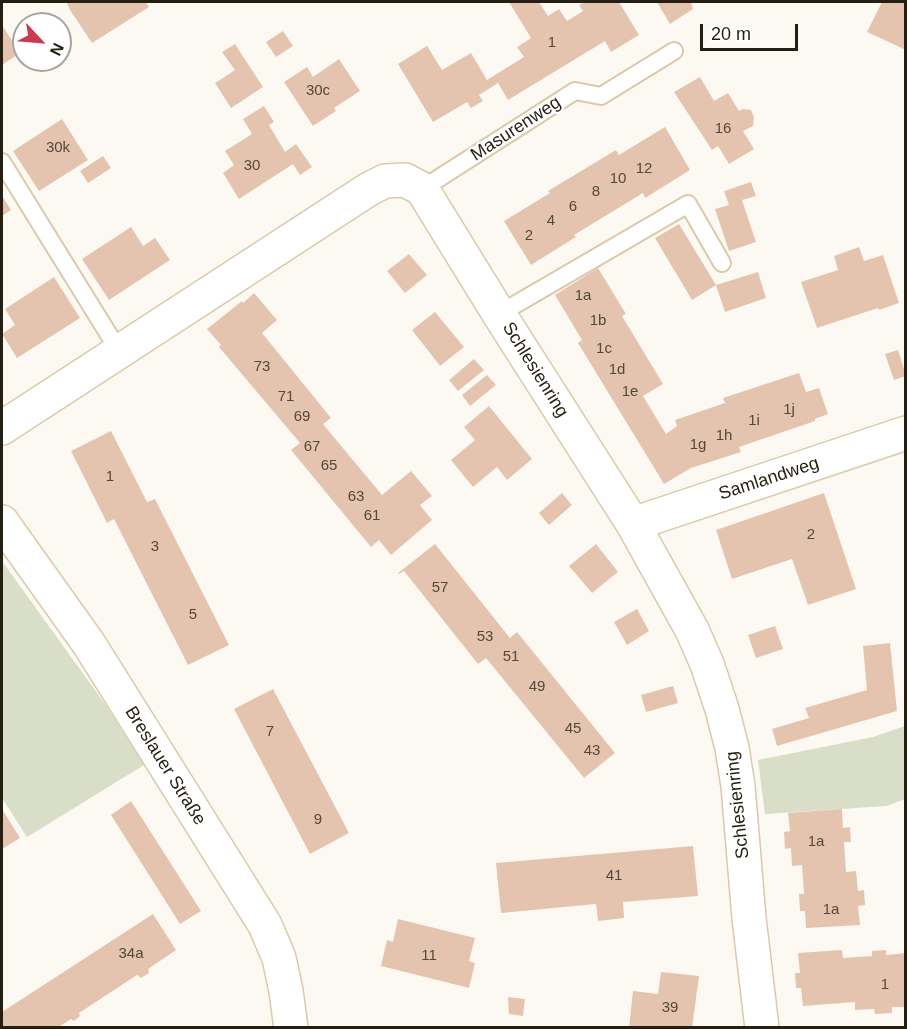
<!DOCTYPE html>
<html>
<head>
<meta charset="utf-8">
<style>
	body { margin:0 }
	#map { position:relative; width:907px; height:1029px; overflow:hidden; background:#fcf9f2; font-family:Arial,sans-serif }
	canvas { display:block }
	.frame { position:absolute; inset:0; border:3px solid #251f13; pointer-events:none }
	.north { position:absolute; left:12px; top:12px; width:60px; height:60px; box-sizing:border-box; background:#fff; border:2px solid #a8a5a1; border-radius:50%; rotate:116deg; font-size:16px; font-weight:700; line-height:24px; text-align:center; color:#251f13 }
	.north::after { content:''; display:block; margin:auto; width:21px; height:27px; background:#ca3a52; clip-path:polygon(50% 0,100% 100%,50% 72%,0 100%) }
	.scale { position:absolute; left:700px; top:24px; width:98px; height:27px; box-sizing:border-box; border:3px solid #251f13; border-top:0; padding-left:8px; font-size:18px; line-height:21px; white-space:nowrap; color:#251f13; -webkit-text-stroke:4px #fff; paint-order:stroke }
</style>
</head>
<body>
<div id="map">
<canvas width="907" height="1029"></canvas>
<div class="frame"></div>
<div class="north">N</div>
<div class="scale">20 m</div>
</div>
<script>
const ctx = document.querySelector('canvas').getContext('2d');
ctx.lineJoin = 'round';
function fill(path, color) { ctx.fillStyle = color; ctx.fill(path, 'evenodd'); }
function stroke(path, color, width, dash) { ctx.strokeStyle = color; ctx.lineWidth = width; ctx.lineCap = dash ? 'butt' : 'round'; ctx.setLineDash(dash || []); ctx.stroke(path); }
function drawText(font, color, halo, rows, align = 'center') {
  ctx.font = font + ' Arial,sans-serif'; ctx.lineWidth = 4.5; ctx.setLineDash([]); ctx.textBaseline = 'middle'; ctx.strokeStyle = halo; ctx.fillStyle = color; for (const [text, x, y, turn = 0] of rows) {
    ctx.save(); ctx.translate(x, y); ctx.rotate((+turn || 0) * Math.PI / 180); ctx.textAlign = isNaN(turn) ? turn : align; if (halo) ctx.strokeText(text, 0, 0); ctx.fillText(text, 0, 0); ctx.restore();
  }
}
fill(new Path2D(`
	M2,561L105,704L144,765L27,837L2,798Z
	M905,726V799L887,806L765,814L758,760L873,737Z`), '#d8dec7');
fill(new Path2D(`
	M68,2H146L149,7L92,43L70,10L67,3Z
	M509,2H539L548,16L559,9L567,21L583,11L579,5L585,2H619L639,35L611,52L605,41L508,100L498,83L479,95L483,101L471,108L467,102L433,122L398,64L427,46L442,70L471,53L487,80L524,57L517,47L531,38Z
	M657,2H691L693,9L670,24Z
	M882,2H906V50L867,32Z
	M2,25L20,53L2,65Z
	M283,31L293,46L276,57L266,42Z
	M235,44L263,87L231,108L215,83L235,70L222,52Z
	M339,59L360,91L334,108L336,111L313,126L284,82L307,67L313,77Z
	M700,77L714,101L728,93L739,111L743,109L751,110L754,117L753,126L743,131L754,149L729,164L718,146L712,150L674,92Z
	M264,106L274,122L269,125L285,152L296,144L312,167L300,175L293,164L239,199L223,173L234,165L225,151L252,134L243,119Z
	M62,119L88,160L39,191L13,151Z
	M665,127L690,170L645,198L643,193L574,235L576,237L531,265L504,221L550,193L548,191L616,150L619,155Z
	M103,156L111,168L88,183L80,171Z
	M751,182L756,196L742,200L756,242L729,251L715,209L729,205L724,191Z
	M2,196L11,210L2,216Z
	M679,224L716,285L692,300L655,238Z
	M131,227L143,246L155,238L170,260L109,300L82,259Z
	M859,247L864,261L883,255L899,303L879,310L878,308L817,328L801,282L838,270L834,256Z
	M409,254L427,275L405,293L387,271Z
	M598,268L626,314L622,316L663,384L643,396L666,434L677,426L675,420L725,403L723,398L799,373L806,392L819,388L828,414L815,419V421L739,447L741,452L691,468L664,484L578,343L582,340L555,295Z
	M758,272L766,298L725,312L716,285Z
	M54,277L80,318L17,358L2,334L15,325L5,309Z
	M254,293L277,320L262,333L331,418L323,424L382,495L411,471L432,496L420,505L432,520L391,555L379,540L371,547L291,450L300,443L219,347L221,345L207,329L242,301L243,303Z
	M435,312L464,347L440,366L412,330Z
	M898,350L906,376L894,380L885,354Z
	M474,359L484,370L458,391L449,380Z
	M487,375L496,385L470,406L462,395Z
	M489,406L532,459L507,480L497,467L473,487L451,460L475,440L464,427Z
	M111,431L147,502L155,499L229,645L188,665L114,519L107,523L71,451Z
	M562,493L572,505L549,525L539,513Z
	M824,493L856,589L808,605L792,559L732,579L716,530Z
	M435,544L510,638L517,632L615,753L584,778L486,658L478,664L404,571L399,574L398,573Z
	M596,544L618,572L592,593L569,566Z
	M637,609L649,631L627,645L614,622Z
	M775,626L783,649L756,658L748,635Z
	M890,643L897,711L777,746L772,729L809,718L805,708L867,690L863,646Z
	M673,686L678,703L646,712L641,695Z
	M273,689L349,833L310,854L234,709Z
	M131,801L201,911L180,924L111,815Z
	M2,809L20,838L2,849Z
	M842,809L843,828L850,827L851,842H844L846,872L856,871L858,891L864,890L865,905L858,906L860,925L806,928L805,911H800L799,894H804L802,865L792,866L791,848L785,849L784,832L790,831L788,813Z
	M693,846L698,896L623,902L624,918L598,921L596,904L501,913L496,863Z
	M153,914L176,950L148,969L149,973L141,978L137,975L79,1013L80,1016L74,1021L71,1019L57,1028H2V1012Z
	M398,919L475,938L469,961L475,963L469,988L381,966L387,940L393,942Z
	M842,950L843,958L872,956V951L886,950V955L906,953V1007H892V1013L875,1014L874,1009L855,1010V1002L803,1006L801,988H796L795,973H800L798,953Z
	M661,972L699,976L692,1028H629L633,991L658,994Z
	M508,997L525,999L523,1016L509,1014Z`), '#e5c4af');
const service = new Path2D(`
	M2,162L119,351
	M422,189L575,91L601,96L674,51
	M499,314L688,204L722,263`);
const minor = new Path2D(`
	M2,428L369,189L385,181L405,180L422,189L499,314L633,524L692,630L707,664L722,709L732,748L738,786L749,918L762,1028
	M2,522L89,644L265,925L279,958L286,991L291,1028
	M633,524L906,433`);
stroke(service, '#dcc9aa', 20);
stroke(minor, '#dcc9aa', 36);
stroke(service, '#fff', 16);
stroke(minor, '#fff', 33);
drawText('15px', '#55483a', null, [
	["1",552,43],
	["30c",318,91],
	["16",723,129],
	["30k",58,148],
	["30",252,166],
	["12",644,169],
	["10",618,179],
	["8",596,192],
	["6",573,207],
	["4",551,221],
	["2",529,236],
	["1a",583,296],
	["1b",598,321],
	["1c",604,349],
	["73",262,367],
	["1d",617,370],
	["1e",630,392],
	["71",286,397],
	["1j",789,410],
	["69",302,417],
	["1i",754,421],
	["1h",724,436],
	["1g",698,445],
	["67",312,447],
	["65",329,466],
	["1",110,477],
	["63",356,497],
	["61",372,516],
	["2",811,535],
	["3",155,547],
	["57",440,588],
	["5",193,615],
	["53",485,637],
	["51",511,657],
	["49",537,687],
	["45",573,729],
	["7",270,732],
	["43",592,751],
	["9",318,820],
	["1a",816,842],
	["41",614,876],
	["1a",831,910],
	["34a",131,954],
	["11",429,956],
	["1",885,985],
	["39",670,1008]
]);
drawText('18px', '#251f13', '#fff', [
	["Masurenweg",516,129,-33],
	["Schlesienring",535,370,58],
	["Samlandweg",769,479,-18],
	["Breslauer Straße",165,766,58],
	["Schlesienring",738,805,-96]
]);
</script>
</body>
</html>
